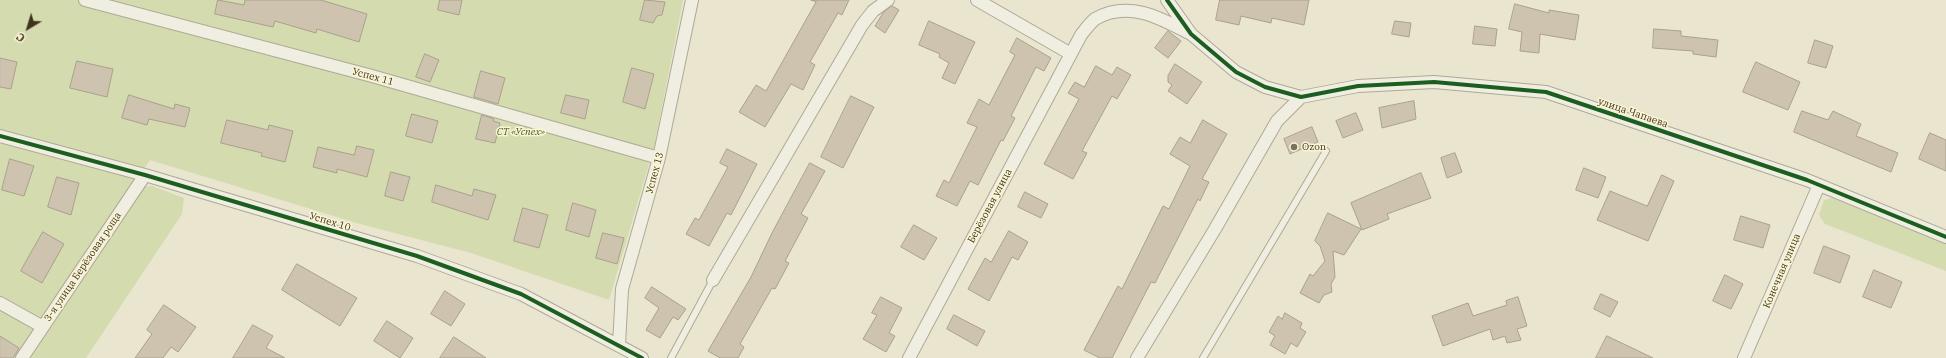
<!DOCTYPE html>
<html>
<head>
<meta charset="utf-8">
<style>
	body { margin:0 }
	#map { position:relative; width:1946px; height:358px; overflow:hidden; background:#e9e5ce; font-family:"IBM Plex Serif",serif }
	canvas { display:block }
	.north { position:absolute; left:8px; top:8px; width:40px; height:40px; -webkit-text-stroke:3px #faf5d4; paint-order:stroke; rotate:218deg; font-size:11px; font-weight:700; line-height:16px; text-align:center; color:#3f331d }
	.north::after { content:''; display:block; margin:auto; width:14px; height:18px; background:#3f331d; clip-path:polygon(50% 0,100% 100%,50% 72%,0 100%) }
</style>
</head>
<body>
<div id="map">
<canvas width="1946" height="358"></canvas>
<div class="north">С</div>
</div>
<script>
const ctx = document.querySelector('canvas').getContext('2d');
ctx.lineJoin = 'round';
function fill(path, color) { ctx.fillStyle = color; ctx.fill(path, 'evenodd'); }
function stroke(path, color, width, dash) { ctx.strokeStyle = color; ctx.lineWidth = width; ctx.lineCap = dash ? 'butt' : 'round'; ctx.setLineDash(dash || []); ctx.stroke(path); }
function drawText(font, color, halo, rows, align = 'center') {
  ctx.font = font + ' "IBM Plex Serif",serif'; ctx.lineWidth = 3; ctx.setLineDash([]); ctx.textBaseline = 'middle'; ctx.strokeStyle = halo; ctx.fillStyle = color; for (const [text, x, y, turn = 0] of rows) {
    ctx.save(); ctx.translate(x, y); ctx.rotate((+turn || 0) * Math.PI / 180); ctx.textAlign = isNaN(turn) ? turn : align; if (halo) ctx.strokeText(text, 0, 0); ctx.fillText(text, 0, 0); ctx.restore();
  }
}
fill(new Path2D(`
	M0,0H683L654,147L609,300L471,253L360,224L150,160L15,358H0Z
	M152,186L184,198L182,214L86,358H27L140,187Z
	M1832,198L1946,243V271L1825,224L1819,215L1824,200Z`), '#d4dcaf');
const building = new Path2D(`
	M218,0L244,5L245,0H321L367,14L359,42L317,29L316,33L275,21L273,27L215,14Z
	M440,0H462L459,15L438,10Z
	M645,0L665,2L662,15L657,16L653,23L640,20Z
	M811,0H849L842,15L838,13L810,62L815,65L803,90L791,84L765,127L739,112L756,85L766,91L816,2Z
	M1220,0H1309L1304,25L1272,18L1271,23L1241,16L1239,25L1216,20Z
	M1515,4L1549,13V10L1579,15L1575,40L1540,34L1539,53L1520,51L1522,32L1509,29Z
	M892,6L899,10L885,33L875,26L883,13Z
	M929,21L975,42L955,84L942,78L949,63L939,57L940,54L919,45Z
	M1395,21L1411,23L1409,37L1392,34Z
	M1475,26L1497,29L1495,46L1473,44Z
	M1654,29L1681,31V36L1718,40L1716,57L1693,54V51L1653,48Z
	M1168,31L1181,41L1168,58L1155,48Z
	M1017,38L1051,58L1044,71L1036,67L1011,116L1015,118L1003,141L1001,140L978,185L970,181L957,206L936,196L944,180L949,183L977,127L967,123L979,99L989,105L1015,55L1010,52Z
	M1815,40L1833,46L1826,68L1808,63Z
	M425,54L439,60L430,82L416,77Z
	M0,58L17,62L11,89L0,87Z
	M77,61L113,69L107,97L70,88Z
	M1756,62L1800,82L1788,110L1743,92Z
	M1175,64L1202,82L1187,104L1168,91L1172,85L1168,82V76Z
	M1096,66L1112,75L1117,67L1131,75L1117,99L1112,96L1082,151L1087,153L1073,179L1044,164L1079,99L1068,93L1075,82L1084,87Z
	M632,68L654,74L645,109L623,102Z
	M481,71L505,78L498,104L474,97Z
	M129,95L174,109L175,104L190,108L185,127L149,119L147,125L122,118Z
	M566,95L589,100L585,119L561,113Z
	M851,96L874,107L843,168L821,157Z
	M1414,101L1416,119L1382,128L1379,108Z
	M1802,111L1828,120L1833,111L1861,124L1856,136L1898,153L1891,172L1794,132Z
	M1356,113L1363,130L1343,138L1336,121Z
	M412,114L438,121L432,143L406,136Z
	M482,115L494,119L493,121L500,123L495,143L476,139Z
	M227,120L268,130L269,125L293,131L285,162L261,156L262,153L221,143Z
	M1203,120L1227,134L1202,179L1209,182L1200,201L1198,199L1155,283L1151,282L1112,358H1100L1084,350L1118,286L1122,289L1163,206L1169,209L1190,166L1170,154L1180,137L1190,143Z
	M1312,127L1318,142L1290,154L1284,139Z
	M1930,133L1946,140V171L1919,159Z
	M357,146L374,150L367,177L337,169V173L313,167L318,147L354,155Z
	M727,149L757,164L731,215L727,213L709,246L686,234L695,218L699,220L728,167L720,163Z
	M1455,153L1462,172L1447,178L1441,158Z
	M10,159L34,166L24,196L2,190Z
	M810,163L825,171L801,214L808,218L785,261L789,263L775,289L772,288L740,344L744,347L738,358H720L708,351L751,277L772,233Z
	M1584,168L1606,177L1598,198L1576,190Z
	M391,172L410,177L403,201L385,196Z
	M1421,173L1431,198L1387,214L1389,219L1362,230L1351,203Z
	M1662,175L1674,181L1648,241L1597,220L1610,191L1647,206Z
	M57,177L79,183L71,215L48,207Z
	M436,185L472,196L474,189L496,195L488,220L432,202Z
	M1025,192L1048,204L1041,218L1018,207Z
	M573,203L596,210L589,237L566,230Z
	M523,208L548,215L539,248L514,241Z
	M1328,213L1361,229L1344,255L1333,251L1335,277L1331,284L1332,292L1324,295L1319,303L1300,293L1310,274L1313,276L1325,261L1320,246L1315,241Z
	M1741,216L1770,225L1763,248L1734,240Z
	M914,225L937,238L924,260L901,247Z
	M1009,231L1028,242L1018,260L1012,257L989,301L968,289L985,258L991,262Z
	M43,232L64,244L42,283L21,271Z
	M603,233L624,238L617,264L596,258Z
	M1824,246L1850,256L1840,283L1814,273Z
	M297,264L357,298L340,326L282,290Z
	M1874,270L1902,282L1891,308L1863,297Z
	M1725,275L1743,284L1731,309L1713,301Z
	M652,287L686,309L678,320L673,317L660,338L646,330L659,308L645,298Z
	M445,291L465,304L451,326L431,314Z
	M1601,294L1618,302L1610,317L1594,309Z
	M881,297L902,308L889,333L895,336L886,352L863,339L877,315L872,313Z
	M1518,297L1527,326L1517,329L1521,340L1507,343L1505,336L1493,340L1490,329L1443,346L1432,316L1468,303L1473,316L1507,305L1506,301Z
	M164,305L196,327L178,352L171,347L163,358H135L152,334L147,330Z
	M1285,313L1302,323L1300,328L1306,332L1297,347L1291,343L1285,354L1270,345L1275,336L1269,332L1278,316L1282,319Z
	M954,315L985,331L977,346L947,329Z
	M387,321L413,338L400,358L374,341Z
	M253,325L273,336L266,348L285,358H233Z
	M0,336L19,348L13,358H0Z
	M1607,336L1653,358H1596Z
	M454,337L486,358H440Z`);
fill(building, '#cec3ae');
stroke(building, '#aaa08d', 1);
const service = new Path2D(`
	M671,358L713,280
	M1203,358L1326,151`);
const minor = new Path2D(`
	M85,0L372,76L659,158
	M977,0L1071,54
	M1167,0L1191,34L1236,72L1265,87L1301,97L1358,86L1434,82L1546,92L1807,180L1946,237
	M0,136L145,175L417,256L521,294L642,358
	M713,280L862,25L873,11L888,0
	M0,303L43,327
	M619,345L622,289L659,158L692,0
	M22,358L145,175
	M909,358L1081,35C1085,30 1090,23 1095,19C1127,0 1159,17 1189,33
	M1137,358L1215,229L1277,121L1301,97
	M1744,358L1819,185`);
stroke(service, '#aea997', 8);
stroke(minor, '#aea997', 14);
stroke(service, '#f0eee1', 6);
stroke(minor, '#f0eee1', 12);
stroke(new Path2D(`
	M1167,0L1191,34L1236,72L1265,87L1301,97L1358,86L1434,82L1546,92L1807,180L1946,237
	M0,136L145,175L417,256L521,294L642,358`), '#1b5e20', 4);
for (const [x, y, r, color] of [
	[1294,147,4,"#7a715b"]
]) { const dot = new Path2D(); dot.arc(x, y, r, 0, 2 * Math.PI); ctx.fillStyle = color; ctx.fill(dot); stroke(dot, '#faf5d4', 1.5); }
drawText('10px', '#3f331d', '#faf5d4', [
	["Успех 11",373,77,15],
	["улица Чапаева",1633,113,19],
	["Успех 13",655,173,-75],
	["Берёзовая улица",990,206,-62],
	["Успех 10",330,222,17],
	["3-я улица Берёзовая роща",83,267,-56],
	["Конечная улица",1782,271,-67]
]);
drawText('italic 10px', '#455e21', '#faf5d4', [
	["СТ «Успех»",521,132]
]);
drawText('10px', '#3f331d', '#faf5d4', [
	["Ozon",1302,147]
], 'left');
</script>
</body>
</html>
